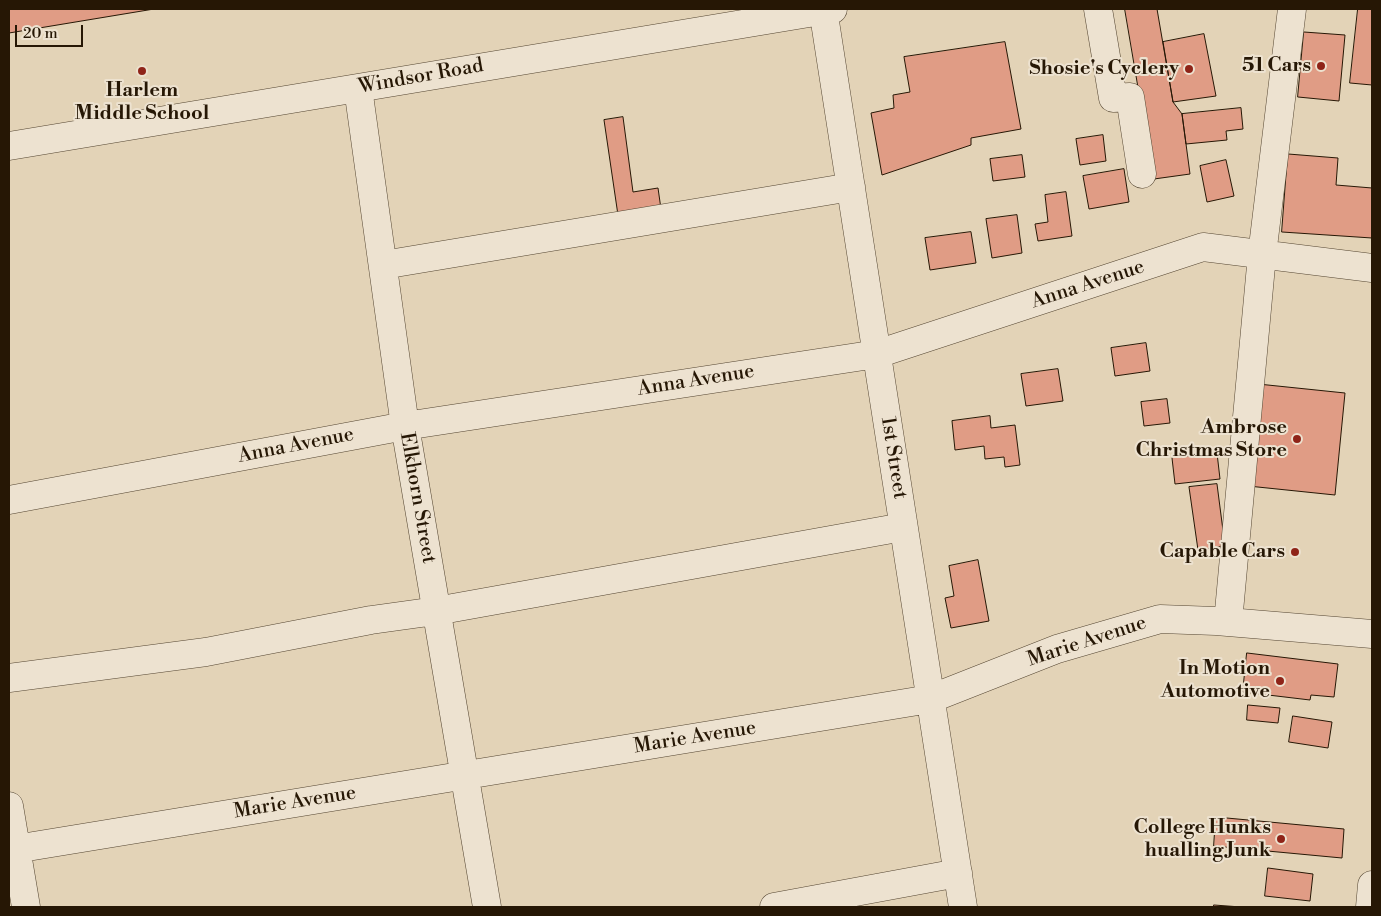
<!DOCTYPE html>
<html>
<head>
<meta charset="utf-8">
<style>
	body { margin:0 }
	#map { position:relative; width:1381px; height:916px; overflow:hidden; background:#e3d3b7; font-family:"Libre Bodoni",serif }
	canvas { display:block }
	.frame { position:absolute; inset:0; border:10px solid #261705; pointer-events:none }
	.scale { position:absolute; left:15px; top:25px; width:68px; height:22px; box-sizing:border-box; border:2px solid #261705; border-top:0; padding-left:6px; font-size:15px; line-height:18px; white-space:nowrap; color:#261705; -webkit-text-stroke:4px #ede2d0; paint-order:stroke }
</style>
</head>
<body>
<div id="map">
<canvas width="1381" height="916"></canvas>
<div class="frame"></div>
<div class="scale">20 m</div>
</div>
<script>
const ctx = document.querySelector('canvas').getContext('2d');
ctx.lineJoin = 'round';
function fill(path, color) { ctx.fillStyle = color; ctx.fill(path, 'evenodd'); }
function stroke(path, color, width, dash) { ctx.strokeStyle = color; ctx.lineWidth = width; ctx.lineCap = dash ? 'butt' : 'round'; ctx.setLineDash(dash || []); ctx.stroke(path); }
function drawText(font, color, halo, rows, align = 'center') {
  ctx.font = font + ' "Libre Bodoni",serif'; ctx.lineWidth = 4; ctx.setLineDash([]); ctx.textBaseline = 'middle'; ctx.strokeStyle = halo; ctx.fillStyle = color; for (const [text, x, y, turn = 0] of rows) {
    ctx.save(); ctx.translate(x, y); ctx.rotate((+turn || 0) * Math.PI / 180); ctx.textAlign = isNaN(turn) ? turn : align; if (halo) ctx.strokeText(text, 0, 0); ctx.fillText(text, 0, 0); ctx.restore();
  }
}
const building = new Path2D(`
	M9,9H154L9,33Z
	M1125,9H1157L1173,102L1182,114L1190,174L1154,179Z
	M1358,9H1372V85L1350,83Z
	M1304,32L1345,35L1339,101L1298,97Z
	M1204,34L1216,96L1173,102L1163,42Z
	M1005,42L1021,129L971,138V145L882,175L871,113L894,108L893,95L910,92L904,57Z
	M1241,108L1243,129L1226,131L1227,140L1186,144L1182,114Z
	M623,117L633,192L658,188L662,216L619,222L604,120Z
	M1103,135L1106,161L1080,165L1076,139Z
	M1288,154L1338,158L1336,185L1372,188V238L1282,232Z
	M1022,155L1025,177L993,181L990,159Z
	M1226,160L1234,196L1207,202L1200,166Z
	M1124,169L1129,202L1089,209L1083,176Z
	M1066,192L1072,236L1038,241L1035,224L1048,222L1045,195Z
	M1017,215L1022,253L992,258L986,219Z
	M971,232L976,263L930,270L925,238Z
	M1146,343L1150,371L1115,376L1111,348Z
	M1058,369L1063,401L1026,406L1021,374Z
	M1258,384L1345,393L1335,495L1248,486Z
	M1167,399L1170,423L1144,426L1141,402Z
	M990,416L991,428L1015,425L1020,465L1005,467L1004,457L985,459L984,446L955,450L952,421Z
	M1217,453L1220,479L1175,484L1172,458Z
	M1217,484L1225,546L1198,550L1189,487Z
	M978,560L989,621L951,628L945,598L954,596L949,566Z
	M1247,653L1338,664L1334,697L1311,695L1310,700L1243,692Z
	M1248,705L1280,708L1278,723L1247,720Z
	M1293,716L1332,722L1328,748L1289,742Z
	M1216,817L1344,829L1342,858L1214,846Z
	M1268,868L1313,874L1310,901L1265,896Z
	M1214,905L1241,907H1214Z`);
fill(building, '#e09c85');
stroke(building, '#261705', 1);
const minor = new Path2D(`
	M823,9L963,907
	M1098,9L1113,98L1130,97L1142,174
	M358,88L405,426L487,907
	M9,146L833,9
	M383,265L851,187
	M9,500L405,426L877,354L1203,247L1372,268
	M1228,622L1262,255L1292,9
	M9,678L206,652L371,620L436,611L903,527
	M9,806L26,907
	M9,850L930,699L1057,649L1160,619L1216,621L1372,634
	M774,907L958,873
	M1370,907L1372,885`);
stroke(minor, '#554632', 29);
stroke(minor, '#ede2d0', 28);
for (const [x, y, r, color] of [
	[1321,66,5,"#8f2418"],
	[1189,69,5,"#8f2418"],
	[142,71,5,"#8f2418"],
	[1297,439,5,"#8f2418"],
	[1295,552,5,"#8f2418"],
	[1280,681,5,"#8f2418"],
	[1281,839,5,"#8f2418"]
]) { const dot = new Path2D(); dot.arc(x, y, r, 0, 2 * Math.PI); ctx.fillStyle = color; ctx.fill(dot); stroke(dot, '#ede2d0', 2); }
drawText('bold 20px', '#261705', '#ede2d0', [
	["51 Cars",1311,66],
	["Shosie's Cyclery",1179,69],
	["Harlem",142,91,"center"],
	["Middle School",142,114,"center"],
	["Ambrose",1287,428],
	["Christmas Store",1287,451],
	["Capable Cars",1285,552],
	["In Motion",1270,669],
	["Automotive",1270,692],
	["College Hunks",1271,828],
	["hualling Junk",1271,851]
], 'right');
drawText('20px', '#261705', '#ede2d0', [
	["Windsor Road",421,77,-10],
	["Anna Avenue",1088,285,-18],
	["Anna Avenue",696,381,-9],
	["Anna Avenue",296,446,-11],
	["1st Street",893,458,81],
	["Elkhorn Street",417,498,80],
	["Marie Avenue",1087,642,-18],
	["Marie Avenue",695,738,-9],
	["Marie Avenue",295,803,-9]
]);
</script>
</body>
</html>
